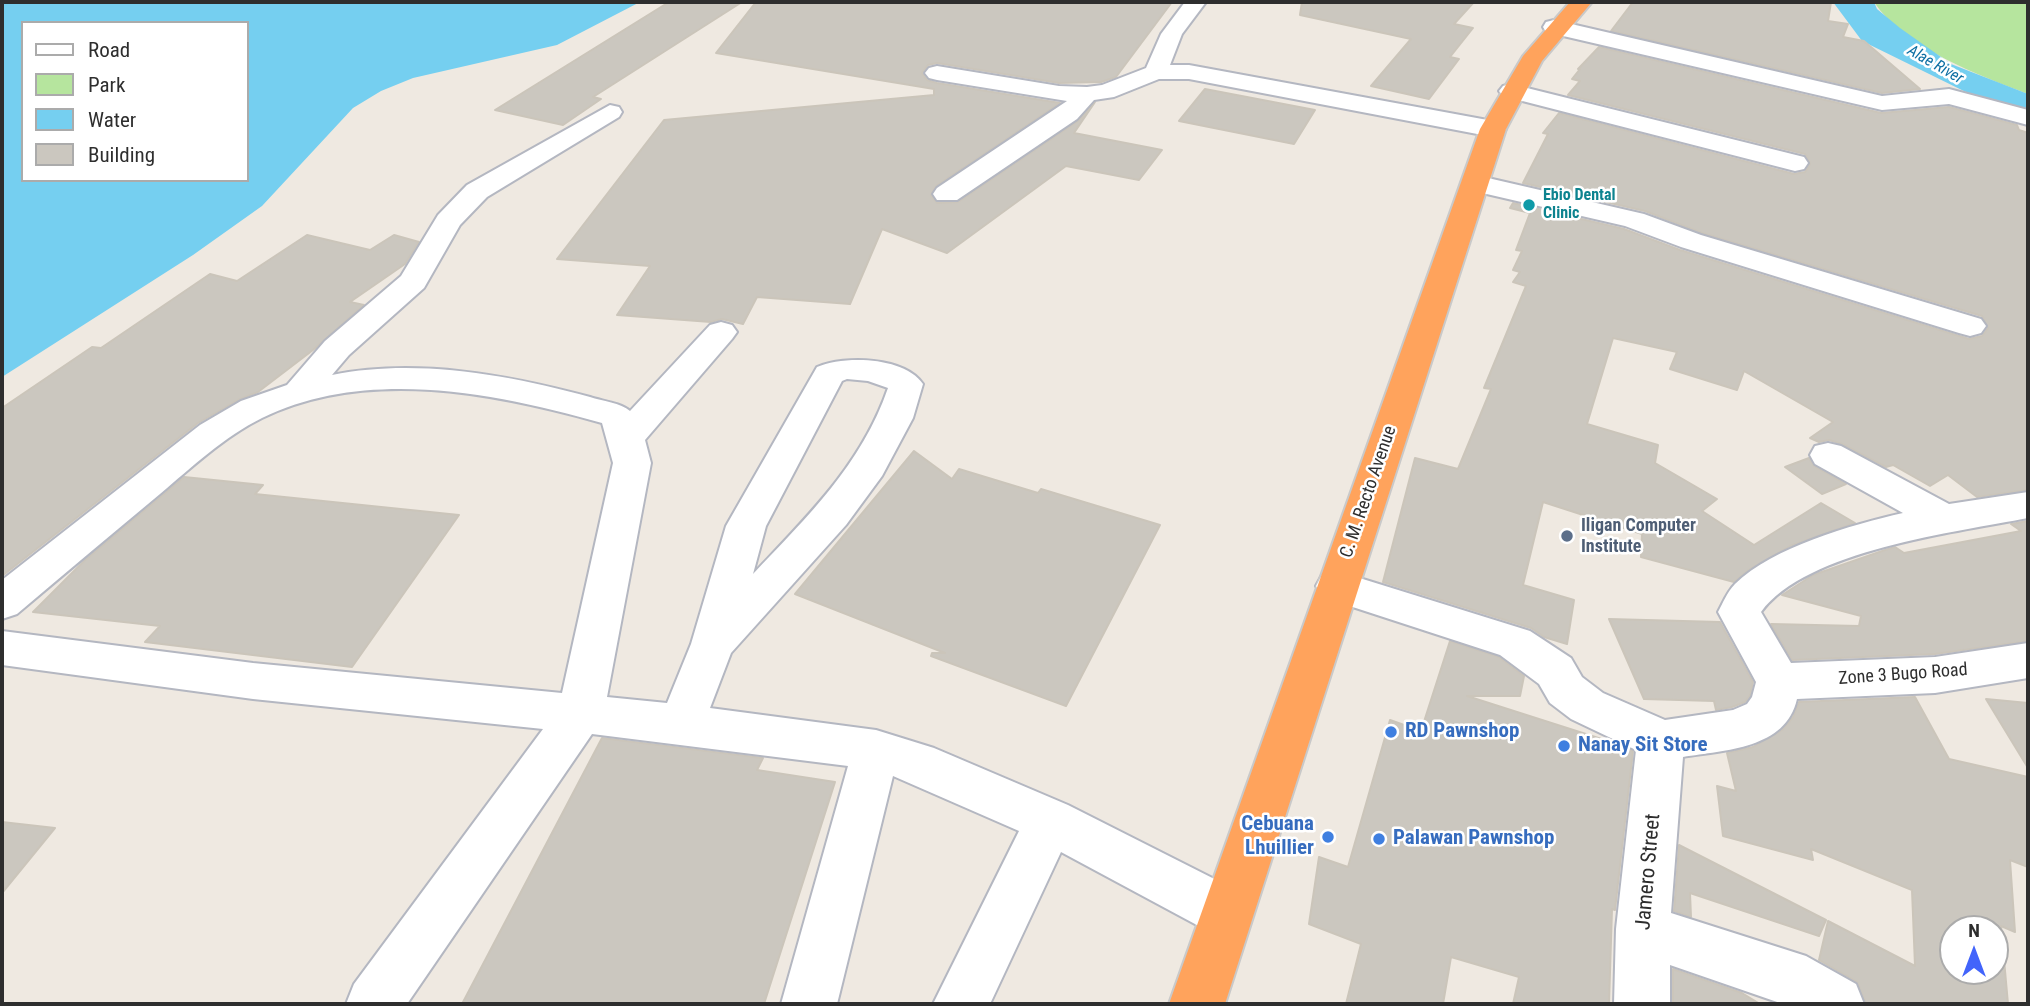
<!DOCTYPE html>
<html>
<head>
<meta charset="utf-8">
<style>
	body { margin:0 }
	#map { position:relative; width:2030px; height:1006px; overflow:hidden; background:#efe9e1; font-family:"Roboto Condensed",sans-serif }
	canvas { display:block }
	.frame { position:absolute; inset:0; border:4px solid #2e2e2e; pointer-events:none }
	.legend { position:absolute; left:21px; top:21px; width:228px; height:161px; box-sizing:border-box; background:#fff; border:2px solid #ababab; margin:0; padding:9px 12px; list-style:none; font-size:21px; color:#2e2e2e }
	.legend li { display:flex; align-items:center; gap:14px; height:35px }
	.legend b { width:35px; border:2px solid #ababab }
	.north { position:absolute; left:1939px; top:915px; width:70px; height:70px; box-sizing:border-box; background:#fff; border:2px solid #ababab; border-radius:50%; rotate:0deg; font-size:19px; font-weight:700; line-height:28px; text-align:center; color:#2e2e2e }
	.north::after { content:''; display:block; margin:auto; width:24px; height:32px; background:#4264fb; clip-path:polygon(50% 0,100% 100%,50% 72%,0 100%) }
</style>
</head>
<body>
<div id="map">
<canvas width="2030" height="1006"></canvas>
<div class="frame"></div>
<ul class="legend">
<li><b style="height:9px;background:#fff"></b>Road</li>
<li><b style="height:19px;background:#b6e59e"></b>Park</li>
<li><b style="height:19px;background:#75cff0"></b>Water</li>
<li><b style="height:19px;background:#cbc7bf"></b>Building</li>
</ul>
<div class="north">N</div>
</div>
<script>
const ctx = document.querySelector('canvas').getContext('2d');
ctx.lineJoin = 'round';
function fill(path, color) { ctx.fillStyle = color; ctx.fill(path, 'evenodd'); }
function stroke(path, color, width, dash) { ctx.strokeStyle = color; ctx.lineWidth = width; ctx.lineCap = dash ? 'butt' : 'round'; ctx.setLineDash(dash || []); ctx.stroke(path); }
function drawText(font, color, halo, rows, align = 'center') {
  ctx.font = font + ' "Roboto Condensed",sans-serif'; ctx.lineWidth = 5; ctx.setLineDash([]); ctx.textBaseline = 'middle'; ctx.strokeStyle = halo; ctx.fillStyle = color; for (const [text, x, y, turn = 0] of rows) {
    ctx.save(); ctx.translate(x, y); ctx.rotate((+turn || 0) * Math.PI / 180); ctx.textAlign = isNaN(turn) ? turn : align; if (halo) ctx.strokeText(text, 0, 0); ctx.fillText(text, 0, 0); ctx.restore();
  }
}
fill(new Path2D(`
	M1874,2H2028V94C1978,75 1905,48 1874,2Z`), '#b6e59e');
fill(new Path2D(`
	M2,2H640L557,45L413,78L381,91L353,108L262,206L193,255L2,377ZM23,23H247V180H23Z
	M1833,2H1874L1877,9L1900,28L1951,64L2028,94V113L1978,98L1862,41Z`), '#75cff0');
const building = new Path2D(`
	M669,2H742L593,97L601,99L563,125L495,110Z
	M756,2H1172L1116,77L1101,82L1059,83L937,63L928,65L922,73L927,80L937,83L1060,103L936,186L931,195L937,203L958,202L1078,121L1095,102L1074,133L1162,150L1139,180L1066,166L947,253L882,229L850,304L757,297L743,324L722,319L711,322L617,315L650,266L557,259L664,120L934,95V89L716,53Z
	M1302,2H1474L1454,24L1473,28L1450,57L1459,59L1429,99L1371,86L1411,39L1300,15Z
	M1633,2H1831L1828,21L1848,24L1843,37L1864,41L1920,89L1882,93L1611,31Z
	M1599,47L1881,113L1949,107L2017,125L2019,130L2028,133V490L1977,497L1948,475L1930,486L1893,465L1886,467L1842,444L1829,440L1819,442L1810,438L1833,422L1744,371L1737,390L1670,369L1677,352L1613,338L1587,424L1658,445L1655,463L1717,499L1702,511L1754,545L1821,503L1855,523L1790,546L1750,569L1734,582L1641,557L1642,534L1543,502L1523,585L1574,600L1567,644L1544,637L1531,628L1383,582L1415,458L1458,469L1491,389L1484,388L1526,286L1513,282L1520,272L1513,270L1522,251L1516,250L1530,213L1510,208L1513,203L1624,229L1680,250L1969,339L1982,336L1988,328L1982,316L1702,233L1645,211L1523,183L1548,134L1543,133L1559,113L1794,174L1805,172L1810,164L1805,154L1568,95L1580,81L1572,79L1580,69H1578Z
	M1205,89L1315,110L1294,144L1179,121Z
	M307,235L370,250L394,235L419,242L405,264L350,302L364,305L313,350L258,392L240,399L198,423L2,576V408L92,347L101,348L210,274L237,281Z
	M914,451L952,479L959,469L1038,493L1041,489L1160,525L1066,706L931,656L932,653H945L795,594Z
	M1809,458L1814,466L1846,484L1822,494L1785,467Z
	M184,477L263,485L255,494L459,515L352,667L145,642L160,626L33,612L84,561Z
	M2028,521V641L1935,654L1792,660L1771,624L1859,626L1861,616L1782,595L1813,575L1885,550L1895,547L1904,553L2021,531L2011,524Z
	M1609,619L1720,622L1753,682L1750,696L1745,702L1732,707L1716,710L1714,701L1644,699Z
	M1450,641L1499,657L1524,676L1520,696H1467L1614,743L1633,751L1615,910L1612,909L1609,1004H1513L1519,977L1451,957L1443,1004H1346L1361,944L1309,924L1319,857L1348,867L1390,720L1421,731Z
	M1915,697L1949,759L2028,777V867L2010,860L2015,932L2001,926L2008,1004H1866L1857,982L1819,960L1828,921L1915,966L1912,890L1811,849L1813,860L1723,836L1717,786L1736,791L1727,753L1753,747L1782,730L1793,717L1799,702ZM1953,929H1995V971H1953Z
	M1986,699L2028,703V768Z
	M602,738L763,758L757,770L835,782L764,1004H462Z
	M2,822L55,828L2,893Z
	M1679,845L1826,920L1819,936L1690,893L1691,917L1674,911Z
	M1673,969L1742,993L1760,1004H1673Z`);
fill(building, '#cbc7bf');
stroke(building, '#cbc5ba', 2);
const minor = new Path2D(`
	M1185,2H1206L1182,34L1170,65H1189L1493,121L1502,124L1506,129L1502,134L1493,137L1189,79H1159L1114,97L1094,100L1077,119L957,200H937L933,194L937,188L1067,101L937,80L929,78L925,73L929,68L937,66L1059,86L1087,87L1102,85L1146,68L1161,34Z
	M1554,20L1882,96L1949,89L2028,110V125L1949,104L1882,110L1546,32L1543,27L1546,22Z
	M1511,84L1804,157L1808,163L1804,169L1795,171L1503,96L1499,91L1503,86Z
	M610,105L619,107L622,112L619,117L487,197L460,225L424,288L349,355L332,375C416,358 509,375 590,397C602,401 621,403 630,411L710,325L721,322L732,325L737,332L732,339L645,440L651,463L607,697L667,703L691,644L726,526L817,367C845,355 905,357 923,384L913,418L882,476L846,525L731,653L710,708L876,730L934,748L1068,805L1246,895L1253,913L1246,931L1227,938L1208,931L1061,852L990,1004H933L1019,831L893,776L837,1004H781L848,766L592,734L407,1004H346L354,984L543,729L253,699L2,665V631L253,663L562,693L613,463L602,423C495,393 367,367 262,418C224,437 192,467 160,494C112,534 64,574 17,614L2,619V580L200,425L241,401L287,385L325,341L401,276L438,215L467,185ZM847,379L868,381L888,388C862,464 807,517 753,574L766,526L842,381Z
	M1475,175L1644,214L1701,235L1981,319L1986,326L1981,333L1970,336L1959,333L1681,247L1625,226L1465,189L1461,183L1465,177Z
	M1828,443L1841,446L1949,504L2028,492V518C1957,532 1806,550 1761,612L1791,663L1935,657L2028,643V678L1935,693L1797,699C1786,749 1725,750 1683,757L1671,913L1806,956L1856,984L1864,1004H1783L1670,965V1004H1614L1616,929L1636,750L1571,719L1550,703L1539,684L1500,655L1322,597L1316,586L1322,575L1337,571L1530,631L1571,658L1582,677L1603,693L1665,720L1733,710L1747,704L1752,697L1756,682L1718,612C1723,603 1727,592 1735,584C1773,547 1851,525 1903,513L1815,464L1810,455L1815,446Z`);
const highway = new Path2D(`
	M1570,2H1592L1542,61L1506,129L1225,1004H1169L1480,129L1523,56Z`);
stroke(minor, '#b4b7c1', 4);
stroke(highway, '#c9c9c9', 4);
fill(minor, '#fff');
fill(highway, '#ffa35c');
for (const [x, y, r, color] of [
	[1529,205,7,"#0f9aa8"],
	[1567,536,7,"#5c6f8a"],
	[1391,732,7,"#3f7fe0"],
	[1564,746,7,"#3f7fe0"],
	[1328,837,7,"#3f7fe0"],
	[1379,839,7,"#3f7fe0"]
]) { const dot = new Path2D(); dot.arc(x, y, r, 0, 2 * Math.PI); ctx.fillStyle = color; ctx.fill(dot); stroke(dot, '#fff', 2.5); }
drawText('italic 16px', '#0d6fa3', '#fff', [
	["Alae River",1935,65,30]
]);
drawText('bold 16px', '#0d838f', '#fff', [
	["Ebio Dental",1543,196],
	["Clinic",1543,214]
], 'left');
drawText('18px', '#2e2e2e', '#fff', [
	["C. M. Recto Avenue",1369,492,-71],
	["Zone 3 Bugo Road",1903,675,-4]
]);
drawText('bold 18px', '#4e5e75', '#fff', [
	["Iligan Computer",1581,526],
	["Institute",1581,547]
], 'left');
drawText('bold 21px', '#366cbe', '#fff', [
	["RD Pawnshop",1405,732],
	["Nanay Sit Store",1578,746],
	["Cebuana",1314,825,"right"],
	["Lhuillier",1314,849,"right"],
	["Palawan Pawnshop",1393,839]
], 'left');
drawText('21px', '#2e2e2e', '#fff', [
	["Jamero Street",1649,872,-85]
]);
</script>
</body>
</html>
